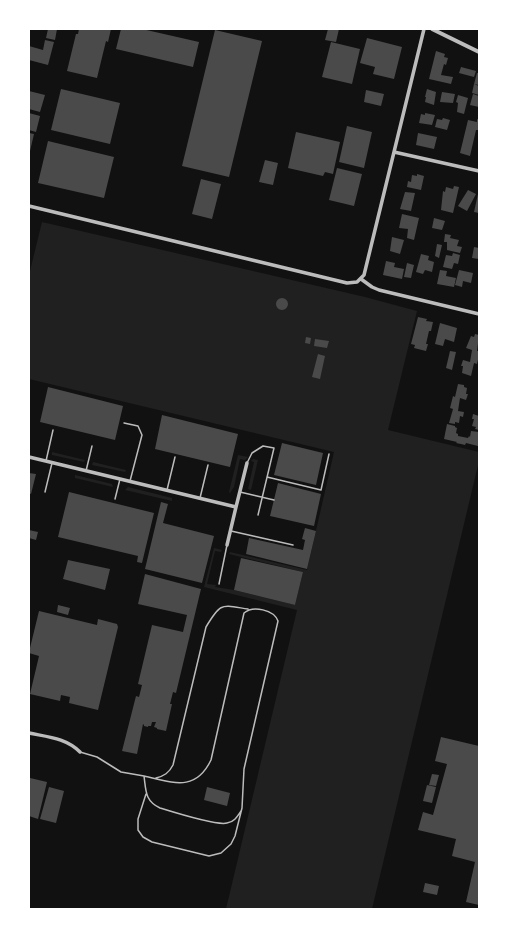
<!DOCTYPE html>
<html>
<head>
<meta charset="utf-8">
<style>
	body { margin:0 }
	#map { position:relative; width:508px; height:938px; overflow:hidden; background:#111; font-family:"Sofia Sans Condensed",sans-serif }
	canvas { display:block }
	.frame { position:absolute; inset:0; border:30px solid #fff; pointer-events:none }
</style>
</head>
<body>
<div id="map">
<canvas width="508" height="938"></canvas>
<div class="frame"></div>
</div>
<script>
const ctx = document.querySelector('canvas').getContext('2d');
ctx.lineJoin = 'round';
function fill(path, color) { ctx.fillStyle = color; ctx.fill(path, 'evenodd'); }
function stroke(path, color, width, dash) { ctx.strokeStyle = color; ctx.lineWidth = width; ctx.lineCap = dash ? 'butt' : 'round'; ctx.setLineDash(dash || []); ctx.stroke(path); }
fill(new Path2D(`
	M42,222L365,297L417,311L388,430L479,452V461L372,909H226L297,610L204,587L214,548L222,550L221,552L215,551L207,584L216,585L215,587L234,590L295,605L303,572L229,554L230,552L307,570L334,452L29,379V275Z
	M52,452L85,460L84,462L52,455Z
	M238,455L248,457L245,460L240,459L234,487L230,493L229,492Z
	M253,459L258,460L251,490L248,489L254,462L251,461Z
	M93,462L126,470L125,472L92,465Z
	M75,475L112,484L113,487L75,478Z
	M128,487L172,498V501L125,490Z`), '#202020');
fill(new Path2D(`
	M48,29H57L55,40L46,38Z
	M79,29H111L108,42L106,41L97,78L67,71L76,34H78Z
	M121,29H142L199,42L193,67L116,49Z
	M328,29H339L336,42L325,40Z
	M215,30L262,41L229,177L182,166Z
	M367,38L402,47L394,79L373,74L375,67L360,63Z
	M45,40L54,42L48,65L29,60V46L43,50Z
	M331,42L360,49L352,84L322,77Z
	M436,51L445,54L444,57L448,58L446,65L444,64L441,75L453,77L451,84L429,79Z
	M461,67L476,71L474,77L459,73Z
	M477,73H479V85L474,84Z
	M474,84L479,86V95L472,93Z
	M61,89L120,103L110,144L51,130Z
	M427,89L436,92L434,105L425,102L426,97H425Z
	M366,90L384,94L381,106L364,102Z
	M29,91L45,95L40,112L29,109Z
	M442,92L455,94L453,103L440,102Z
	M473,94L479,96V107L470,105Z
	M458,95L468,98L464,114L457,112L458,103L456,102Z
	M29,113L40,116L36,132L29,130Z
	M425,113L435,115L432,125L419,123L421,114L425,115Z
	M443,118L450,120L447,130L435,127L437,119L442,120Z
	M477,119L479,120V130H476L470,156L460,153L468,120L477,122Z
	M347,126L372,132L364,168L339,162Z
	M296,132L340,142L333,174L325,172L323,176L288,168Z
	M29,133L34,134L30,151H29Z
	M418,133L437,137L434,149L416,145Z
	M48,141L114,157L104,198L38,183Z
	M265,160L278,163L273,185L259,182Z
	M337,168L362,174L354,206L329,200Z
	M417,174L424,176L421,190L407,187L408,181L411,182L412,175L417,176Z
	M201,179L221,184L212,219L192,214Z
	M454,186L459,187L453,213L441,210L443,191L445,192L446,187L453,189Z
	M468,190L476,194L467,211L458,206Z
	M405,192L415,193L411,211L400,209Z
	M478,194H479V213L474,212Z
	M402,214L419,218L414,240L407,238L408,229L399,228Z
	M434,218L445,221L442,230L432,228Z
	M445,234L451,235L450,238L459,240L457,246L462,247L460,253L447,250V242H444Z
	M392,237L404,240L400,254L390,251Z
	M437,244L442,245L439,258L435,256Z
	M474,247L479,248V259L472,258Z
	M453,253L460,255L458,264L454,263L452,269L443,267L446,255L452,256Z
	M421,254L429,256L428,260L434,262L432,272L425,270L423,274L416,272Z
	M386,261L395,263L394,267L404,269L402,279L383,275Z
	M407,263L414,265L411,278L404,277Z
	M440,270L447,271L446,276L456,278L454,287L437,284Z
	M459,270L473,273L471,283L463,281L462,287L455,285Z
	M276 304a6 6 0 1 1 12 0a6 6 0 1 1-12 0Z
	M418,317L427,319L426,321L433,322L431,331H429L426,344H428L426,351L414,348L415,345L411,344Z
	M440,323L457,328L454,342L445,339L443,346L435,344Z
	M475,334L479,335L477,351H479V355L477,364L474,363L471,376L462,373L463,366H461L463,360L470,362L472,350L466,348L471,336L474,337Z
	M306,337L311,338L310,344L305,343Z
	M315,339L329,341L327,348L314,346Z
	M450,351L456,352L452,370L446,368Z
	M318,354L325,356L320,379L312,377Z
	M458,384L464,385V387L467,388L466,394H468L466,400L460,398L458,411L464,412L463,417L460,416L459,423L455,422V424L449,423L453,409L450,408L453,396L455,397Z
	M48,387L123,406L115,440L40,422Z
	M473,414L479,416V430L475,429L476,427L472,426L474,419H472Z
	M162,415L238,434L230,467L155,449Z
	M447,424L455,426V427L457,428L456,433L458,434V436L468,438L469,436L470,437L471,431L479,432L478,446L466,443L465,445L461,444L456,443L457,442L444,439Z
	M282,443L323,453L316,485L274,475Z
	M29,473L36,474L31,494L29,493Z
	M278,483L321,494L314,526L270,516Z
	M69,492L154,513L142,563L137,562L138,556L58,537Z
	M161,502L168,504L163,523L214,536L202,583L145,569Z
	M305,528L316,531L307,569L246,554L249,538L303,550L305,540L302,539Z
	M29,530L38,532L36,540L29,538Z
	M241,558L303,572L295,605L234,590Z
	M68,560L110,569L105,590L63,579Z
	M145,574L201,589L176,693L173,692L170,704H172L166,731L157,729V728L154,727L156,722H152L151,726H148V727L144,726V725L143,724L137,754L122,751L136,696L139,697L142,685L138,684L152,625L183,632L187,615L138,604Z
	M58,605L70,608L68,615L57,612Z
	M39,611L97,625L98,619L117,624L118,627L98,710L69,703L70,697L61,695L60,701L30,694L39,656L29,653V652Z
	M441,737L479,746V905L466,902L475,862L452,856L456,839L418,830L423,812L433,815L447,764L435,761Z
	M432,774L439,775L436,786L429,785Z
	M30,778L47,782L38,819L29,816V784Z
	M427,785L436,787L432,803L423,801Z
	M49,787L64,791L56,823L40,819Z
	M207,787L230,793L227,806L204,800Z
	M425,883L439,886L437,895L423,892Z`), '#4a4a4a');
stroke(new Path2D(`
	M124,423L138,426L142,435L130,481
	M46,461L53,430
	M247,463L252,453L263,446L274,448L258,515
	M86,471L92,446
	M267,477L321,490L329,454
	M167,490L175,457
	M45,492L52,463
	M240,492L274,500
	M200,498L208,465
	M115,499L120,479
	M231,531L293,545
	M219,584L227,545
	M80,752L97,757L121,772L144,776C146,791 145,801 160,808C173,812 217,826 227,823C234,822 237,817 241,811
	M144,776C172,782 195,793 211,760L244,613C253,605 274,610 278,621L244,769L242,808L235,836L231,844L221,853L209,856L152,842L143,837L138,830V819L146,794
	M156,778C164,776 169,773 173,765L206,627C221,602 221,605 248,609`), '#bcbcbc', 1.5);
stroke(new Path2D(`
	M394,152L479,171
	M29,206L347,283L357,282L364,275L424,29
	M361,279L372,287L379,290L479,314
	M29,457L236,507L247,463
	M227,545L236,507
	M29,733C48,737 66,738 80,752`), '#bcbcbc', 3.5);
stroke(new Path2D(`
	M432,29L479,52`), '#bcbcbc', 4);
</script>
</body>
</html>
